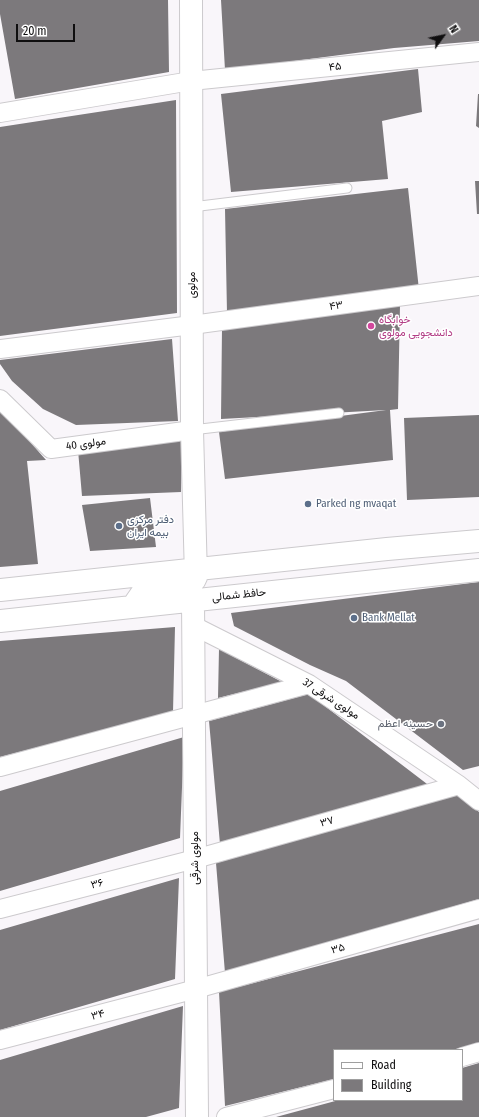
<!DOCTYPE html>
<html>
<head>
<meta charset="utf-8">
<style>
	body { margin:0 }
	#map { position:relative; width:479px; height:1117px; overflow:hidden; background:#f9f6fa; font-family:"Fira Sans Condensed",sans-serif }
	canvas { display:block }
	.legend { position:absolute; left:333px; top:1049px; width:130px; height:52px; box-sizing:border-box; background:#fff; border:1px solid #9f9f9f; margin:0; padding:5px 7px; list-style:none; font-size:12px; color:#0f0e0f }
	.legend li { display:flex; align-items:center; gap:8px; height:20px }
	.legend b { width:20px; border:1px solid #9f9f9f }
	.north { position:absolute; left:423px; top:16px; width:40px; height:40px; -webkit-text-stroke:3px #fff; paint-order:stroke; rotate:57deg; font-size:11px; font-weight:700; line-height:16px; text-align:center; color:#0f0e0f }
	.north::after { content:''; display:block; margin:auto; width:14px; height:18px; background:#0f0e0f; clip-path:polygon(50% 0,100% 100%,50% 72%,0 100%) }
	.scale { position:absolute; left:16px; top:24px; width:59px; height:18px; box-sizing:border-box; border:2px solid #0f0e0f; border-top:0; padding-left:5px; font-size:12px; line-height:14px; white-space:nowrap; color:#0f0e0f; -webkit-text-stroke:3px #fff; paint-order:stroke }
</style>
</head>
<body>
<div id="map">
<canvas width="479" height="1117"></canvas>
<ul class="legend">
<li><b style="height:5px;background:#fff"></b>Road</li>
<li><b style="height:11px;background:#7c797c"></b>Building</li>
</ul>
<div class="north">N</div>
<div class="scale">20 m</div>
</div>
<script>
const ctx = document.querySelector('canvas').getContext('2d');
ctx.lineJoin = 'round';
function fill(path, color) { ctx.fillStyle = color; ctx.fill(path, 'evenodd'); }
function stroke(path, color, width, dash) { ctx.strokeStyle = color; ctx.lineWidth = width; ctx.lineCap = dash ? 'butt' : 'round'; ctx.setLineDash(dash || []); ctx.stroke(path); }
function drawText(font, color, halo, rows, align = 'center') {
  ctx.font = font + ' "Fira Sans Condensed",Vazirmatn,sans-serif'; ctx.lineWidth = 3; ctx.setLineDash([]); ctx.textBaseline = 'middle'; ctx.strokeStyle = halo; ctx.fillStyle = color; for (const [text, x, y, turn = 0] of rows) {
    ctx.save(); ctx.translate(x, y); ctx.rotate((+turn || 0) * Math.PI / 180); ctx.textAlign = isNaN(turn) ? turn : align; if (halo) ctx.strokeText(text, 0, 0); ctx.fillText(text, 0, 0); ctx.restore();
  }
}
fill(new Path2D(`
	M0,0H168L169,72L15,99L0,14Z
	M221,0H479V41L394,48L225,70Z
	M418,69L422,112L382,121L388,179L231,192L221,94Z
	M478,94H479V128L476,126Z
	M176,100L177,313L0,336V127Z
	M475,181H479V214H477Z
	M408,188L419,290L227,313L225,209Z
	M400,305L398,409L390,410L393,460L225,479L219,432L386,410L221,419L222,328Z
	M172,339L178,421L76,425L43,409L12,381L0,364V360Z
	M0,408L46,460L27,461L38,564L0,567Z
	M479,415V497L407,500L404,418Z
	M182,438L181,492L82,496L78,450Z
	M150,498L156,547L90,551L82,505Z
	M479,582V766L463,770L346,681L310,665L234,626L231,613Z
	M175,627L173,712L0,757V641Z
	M219,649L282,682L218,698Z
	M309,694L431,787L220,844L209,721Z
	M184,737L180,838L0,891V791Z
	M459,794L479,812V899L225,973L216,863Z
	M179,878L175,979L0,1030V930Z
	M479,924V1043L452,1050H334V1079L225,1106L219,992Z
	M183,1006L179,1108L146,1117H0V1060Z
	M479,1063V1117H276L339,1100H462V1068Z`), '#7c797c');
const lane = new Path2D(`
	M192,207L347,188
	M192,430L339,413`);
const street = new Path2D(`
	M0,113L191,81L479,52
	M0,349L192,325L479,286
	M0,399L51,449L192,430
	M194,626L309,684L459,785L479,801
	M0,767L309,684
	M0,909L195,859L459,785
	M0,1040L196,989L479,909
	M462,1057L479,1052
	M226,1117L334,1089`);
const secondary = new Path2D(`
	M0,590L387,549L479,541
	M193,600L197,1117
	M133,606L142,593L185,587C190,585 194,583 196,577L192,430L191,0
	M0,621L479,570`);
stroke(lane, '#cccacd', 11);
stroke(street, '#cccacd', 20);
stroke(secondary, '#cccacd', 24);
stroke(lane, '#fff', 9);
stroke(street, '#fff', 18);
stroke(secondary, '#fff', 22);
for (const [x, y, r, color] of [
	[371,326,4,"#d1479c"],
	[308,504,4,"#5c6f8a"],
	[119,526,4,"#5c6f8a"],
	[354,618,4,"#5c6f8a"],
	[441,724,4,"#6b7280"]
]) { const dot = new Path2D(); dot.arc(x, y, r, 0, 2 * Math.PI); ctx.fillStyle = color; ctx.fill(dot); stroke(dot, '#fff', 1.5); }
drawText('11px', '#0f0e0f', '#fff', [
	["۴۵",335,67,-6],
	["مولوی",192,285,-90],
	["۴۳",336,306,-8],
	["مولوی 40",86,444,-8],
	["حافظ شمالی",239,595,-6],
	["مولوی شرقی 37",331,699,33],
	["۳۷",327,822,-16],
	["مولوی شرقی",195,858,-90],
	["۳۶",97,884,-14],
	["۳۵",338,949,-16],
	["۳۴",98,1015,-15]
]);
drawText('11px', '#b23c85', '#fff', [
	["خوابگاه",379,320],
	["دانشجویی مولوی",379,333]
], 'left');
drawText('11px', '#4e5e75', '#fff', [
	["Parked ng mvaqat",316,504],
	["دفتر مرکزی",127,520],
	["بیمه ایران",127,533],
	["Bank Mellat",362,618]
], 'left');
drawText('11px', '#5b616d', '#fff', [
	["حسینه اعظم",433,724]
], 'right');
</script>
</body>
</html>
